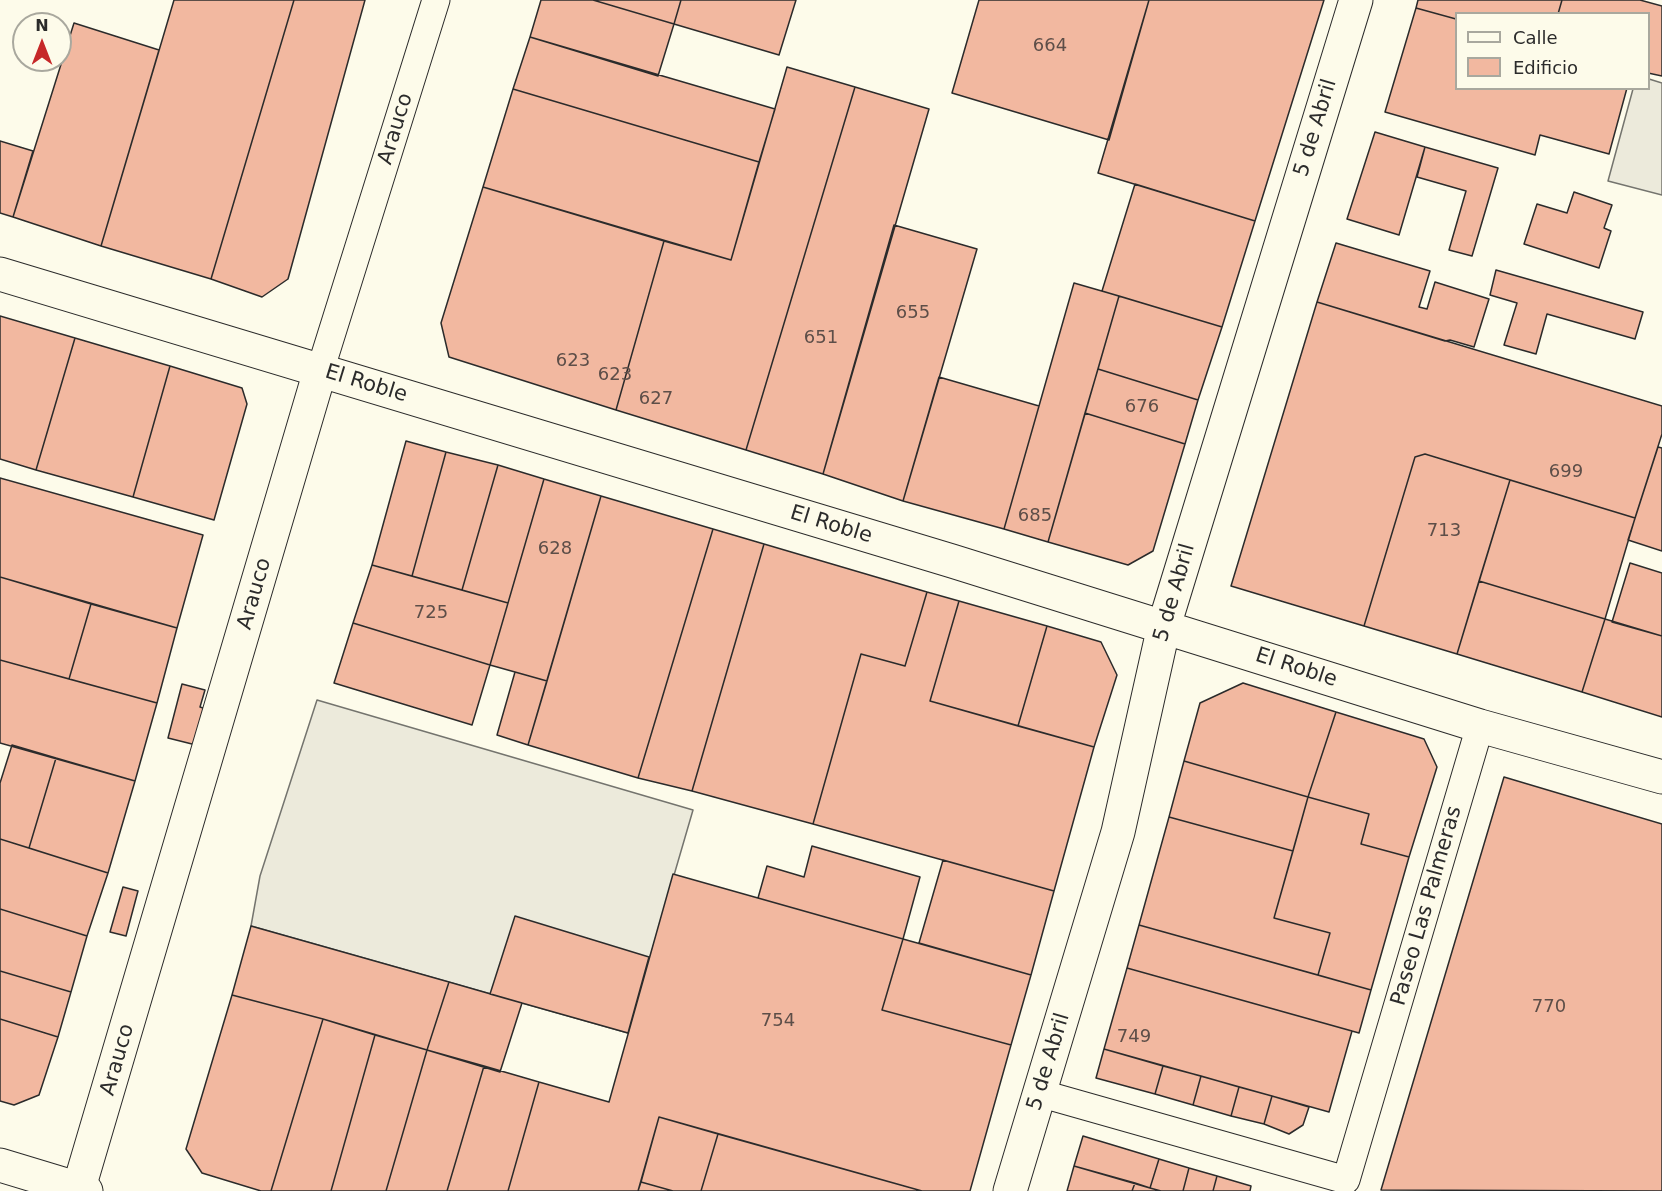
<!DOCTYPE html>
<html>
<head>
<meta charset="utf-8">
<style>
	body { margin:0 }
	#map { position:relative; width:1662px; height:1191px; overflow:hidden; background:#fdfbea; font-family:"DejaVu Sans",sans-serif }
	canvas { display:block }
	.legend { position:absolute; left:1455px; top:12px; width:195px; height:78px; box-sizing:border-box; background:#fdfbea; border:2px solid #a9a89e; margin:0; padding:8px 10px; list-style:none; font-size:18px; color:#2b2b2b }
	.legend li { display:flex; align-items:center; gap:12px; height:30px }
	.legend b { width:30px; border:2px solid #a9a89e }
	.north { position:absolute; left:12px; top:12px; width:60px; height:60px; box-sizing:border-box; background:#fdfbea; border:2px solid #a9a89e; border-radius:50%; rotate:0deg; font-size:16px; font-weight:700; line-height:24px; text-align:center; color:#2b2b2b }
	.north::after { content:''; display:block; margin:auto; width:21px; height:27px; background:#c62828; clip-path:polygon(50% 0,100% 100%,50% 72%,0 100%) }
</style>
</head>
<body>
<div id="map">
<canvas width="1662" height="1191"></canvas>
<ul class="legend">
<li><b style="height:8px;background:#fdfbea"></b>Calle</li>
<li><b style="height:16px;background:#f2b8a0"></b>Edificio</li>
</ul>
<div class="north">N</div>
</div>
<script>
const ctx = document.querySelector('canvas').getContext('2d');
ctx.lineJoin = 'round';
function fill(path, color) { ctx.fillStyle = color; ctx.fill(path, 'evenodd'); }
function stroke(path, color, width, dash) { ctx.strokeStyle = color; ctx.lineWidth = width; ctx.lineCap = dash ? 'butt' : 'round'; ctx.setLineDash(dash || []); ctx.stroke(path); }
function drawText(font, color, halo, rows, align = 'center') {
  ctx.font = font + ' "DejaVu Sans",sans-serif'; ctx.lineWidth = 4.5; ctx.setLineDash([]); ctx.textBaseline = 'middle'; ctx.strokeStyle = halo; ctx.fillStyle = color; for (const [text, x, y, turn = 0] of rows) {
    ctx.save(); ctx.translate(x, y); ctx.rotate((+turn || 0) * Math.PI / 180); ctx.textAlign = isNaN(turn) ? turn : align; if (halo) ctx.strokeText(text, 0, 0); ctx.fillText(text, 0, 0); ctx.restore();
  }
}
const parking = new Path2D(`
	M1649,79L1662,83V195L1608,181L1633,89L1648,88Z
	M317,700L693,810L628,1033L251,926L260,876Z`);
fill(parking, '#eceadb');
stroke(parking, '#74746e', 1.5);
const building = new Path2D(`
	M174,0H294L211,279L101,246Z
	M294,0H365L288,279L262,297L211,279Z
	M541,0H593L674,24L658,76L530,37Z
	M593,0H681L674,24Z
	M681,0H796L779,55L674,24Z
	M979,0H1149L1109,140L952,93Z
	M1149,0H1324L1255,221L1098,173Z
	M1418,0H1562L1558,14H1456V19L1416,8Z
	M1562,0H1640L1662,6V76L1648,73V14H1558Z
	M1416,8L1456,19V88H1627L1609,154L1540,135L1535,155L1385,112Z
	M74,23L159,50L101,246L13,217Z
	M530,37L775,109L759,162L513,89Z
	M787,67L855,87L746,450L616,410L664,241L731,260Z
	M855,87L929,109L823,474L746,450Z
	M513,89L759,162L731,260L483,187Z
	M1375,132L1425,147L1399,235L1347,219Z
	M0,141L33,151L13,217L0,213Z
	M1425,147L1498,168L1472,256L1449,250L1466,191L1417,177Z
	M1135,184L1255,221L1222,327L1102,291Z
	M483,187L664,241L616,410L449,357L441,323Z
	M1574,192L1612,205L1604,228L1611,231L1599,268L1524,244L1537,204L1567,213Z
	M894,225L977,249L903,501L823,474Z
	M1336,243L1430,271L1419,307L1427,309L1435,282L1489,299L1474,347L1450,340L1445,341L1317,302Z
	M1496,270L1643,312L1635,339L1547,314L1536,354L1504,345L1517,303L1490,295Z
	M1074,283L1119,296L1048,542L1004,529Z
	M1119,296L1222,327L1198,400L1098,369Z
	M1317,302L1662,406V434L1635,518L1425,454L1415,457L1364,626L1231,586Z
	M0,316L75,338L36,470L0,459Z
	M75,338L170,366L133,497L36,470Z
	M170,366L242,388L247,404L214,520L133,497Z
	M1098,369L1198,400L1185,444L1085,413Z
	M939,377L1039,406L1004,529L903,501Z
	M1085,413L1185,444L1153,551L1128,565L1048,542Z
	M406,441L446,452L412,576L372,565Z
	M1658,447L1662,448V551L1628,540Z
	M446,452L498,465L462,590L412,576Z
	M1425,454L1510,480L1457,654L1364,626L1415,457Z
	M498,465L544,479L508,603L462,590Z
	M0,478L203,535L177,628L0,577Z
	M544,479L601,496L547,681L490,665Z
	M1510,480L1635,518L1605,619L1479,581Z
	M601,496L713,529L638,778L528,745Z
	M713,529L764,544L692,791L638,778Z
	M764,544L927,592L905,666L861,654L813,824L692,791Z
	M1630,563L1662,573V636L1612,622Z
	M372,565L508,603L490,665L353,623Z
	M0,577L91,604L69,679L0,660Z
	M1479,581L1605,619L1582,692L1457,654Z
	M927,592L959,601L930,701L1094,747L1054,891L813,824L861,654L905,666Z
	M959,601L1047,626L1018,726L930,701Z
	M91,604L177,628L157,703L69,679Z
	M1605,619L1662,636V717L1582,692Z
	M353,623L490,665L472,725L334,683Z
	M1047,626L1101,642L1117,675L1094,747L1018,726Z
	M0,660L157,703L135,781L0,743Z
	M515,672L547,681L528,745L497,735Z
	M1243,683L1336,712L1308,797L1184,761L1200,703Z
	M182,684L205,690L200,707L209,710L200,746L168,738Z
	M1336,712L1424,739L1437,767L1409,857L1361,844L1369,814L1308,797Z
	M12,745L56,758L29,848L0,839V783Z
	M56,758L135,781L108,873L29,848Z
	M1184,761L1308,797L1293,851L1169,817Z
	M1504,777L1662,824V1191L1381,1190Z
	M1308,797L1369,814L1361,844L1409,857L1371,990L1318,975L1330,933L1274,918Z
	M1169,817L1293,851L1274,918L1330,933L1318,975L1139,925Z
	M0,839L108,873L87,936L0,909Z
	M812,846L920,877L903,939L758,898L767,866L804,877Z
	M943,860L1054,891L1031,975L919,943Z
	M673,874L903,939L882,1010L1011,1045L970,1191H922L659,1117L638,1191H508L539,1082L609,1102Z
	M123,887L138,891L126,936L110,932Z
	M0,909L87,936L71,992L0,971Z
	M515,916L649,957L628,1033L490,994Z
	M1139,925L1371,990L1359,1033L1127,968Z
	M251,926L449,982L427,1050L323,1019L232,995Z
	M903,939L1031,975L1011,1045L882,1010Z
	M1127,968L1352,1031L1329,1112L1104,1049Z
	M0,971L71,992L58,1037L0,1019Z
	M449,982L522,1003L500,1072L427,1050Z
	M232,995L323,1019L271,1191H261L202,1173L186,1149Z
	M0,1019L58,1037L39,1095L14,1105L0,1101Z
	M323,1019L375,1035L331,1191H271Z
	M375,1035L427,1050L386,1191H331Z
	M1104,1049L1163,1066L1155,1094L1096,1078Z
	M427,1050L484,1066L447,1191H386Z
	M484,1066L539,1082L508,1191H447Z
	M1163,1066L1201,1076L1193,1105L1155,1094Z
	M1201,1076L1239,1087L1231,1116L1193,1105Z
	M1239,1087L1272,1096L1264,1124L1231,1116Z
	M1272,1096L1309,1107L1303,1125L1289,1134L1264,1124Z
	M659,1117L718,1134L701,1191H673L641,1182Z
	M718,1134L922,1191H701Z
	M1083,1136L1159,1159L1150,1188L1074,1166Z
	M1159,1159L1189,1168L1183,1191H1161L1150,1188Z
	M1074,1166L1135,1183L1132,1191H1067Z
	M1189,1168L1217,1176L1213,1191H1183Z
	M1217,1176L1251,1186L1250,1191H1213Z
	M641,1182L673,1191H638Z
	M1135,1183L1150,1188L1161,1191H1132Z`);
fill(building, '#f2b8a0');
stroke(building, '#2b2b2b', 1.5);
const pedestrian = new Path2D(`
	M320,371L436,0
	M1039,1093L1346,1180L1480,726`);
const minor = new Path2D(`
	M78,1191L320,371`);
const tertiary = new Path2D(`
	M0,274L952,561L1480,726L1662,777
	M0,1165L86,1191
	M1010,1191L1118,832L1164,626L1356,0`);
stroke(pedestrian, '#2b2b2b', 29);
stroke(minor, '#2b2b2b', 35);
stroke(tertiary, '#2b2b2b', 35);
stroke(pedestrian, '#fdfbea', 27);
stroke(minor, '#fdfbea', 33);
stroke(tertiary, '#fdfbea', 33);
drawText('18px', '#5d4e48', null, [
	["664",1050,46],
	["655",913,313],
	["651",821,338],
	["623",573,361],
	["623",615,375],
	["627",656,399],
	["676",1142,407],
	["699",1566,472],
	["685",1035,516],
	["713",1444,531],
	["628",555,549],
	["725",431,613],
	["770",1549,1007],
	["754",778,1021],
	["749",1134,1037]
]);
drawText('21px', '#2b2b2b', '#fdfbea', [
	["5 de Abril",1316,128,-73],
	["Arauco",396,129,-73],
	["El Roble",366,384,17],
	["El Roble",831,525,17],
	["5 de Abril",1175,593,-74],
	["Arauco",255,594,-74],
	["El Roble",1296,668,18],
	["Paseo Las Palmeras",1427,906,-74],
	["Arauco",118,1060,-74],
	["5 de Abril",1049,1062,-73]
]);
</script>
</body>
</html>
